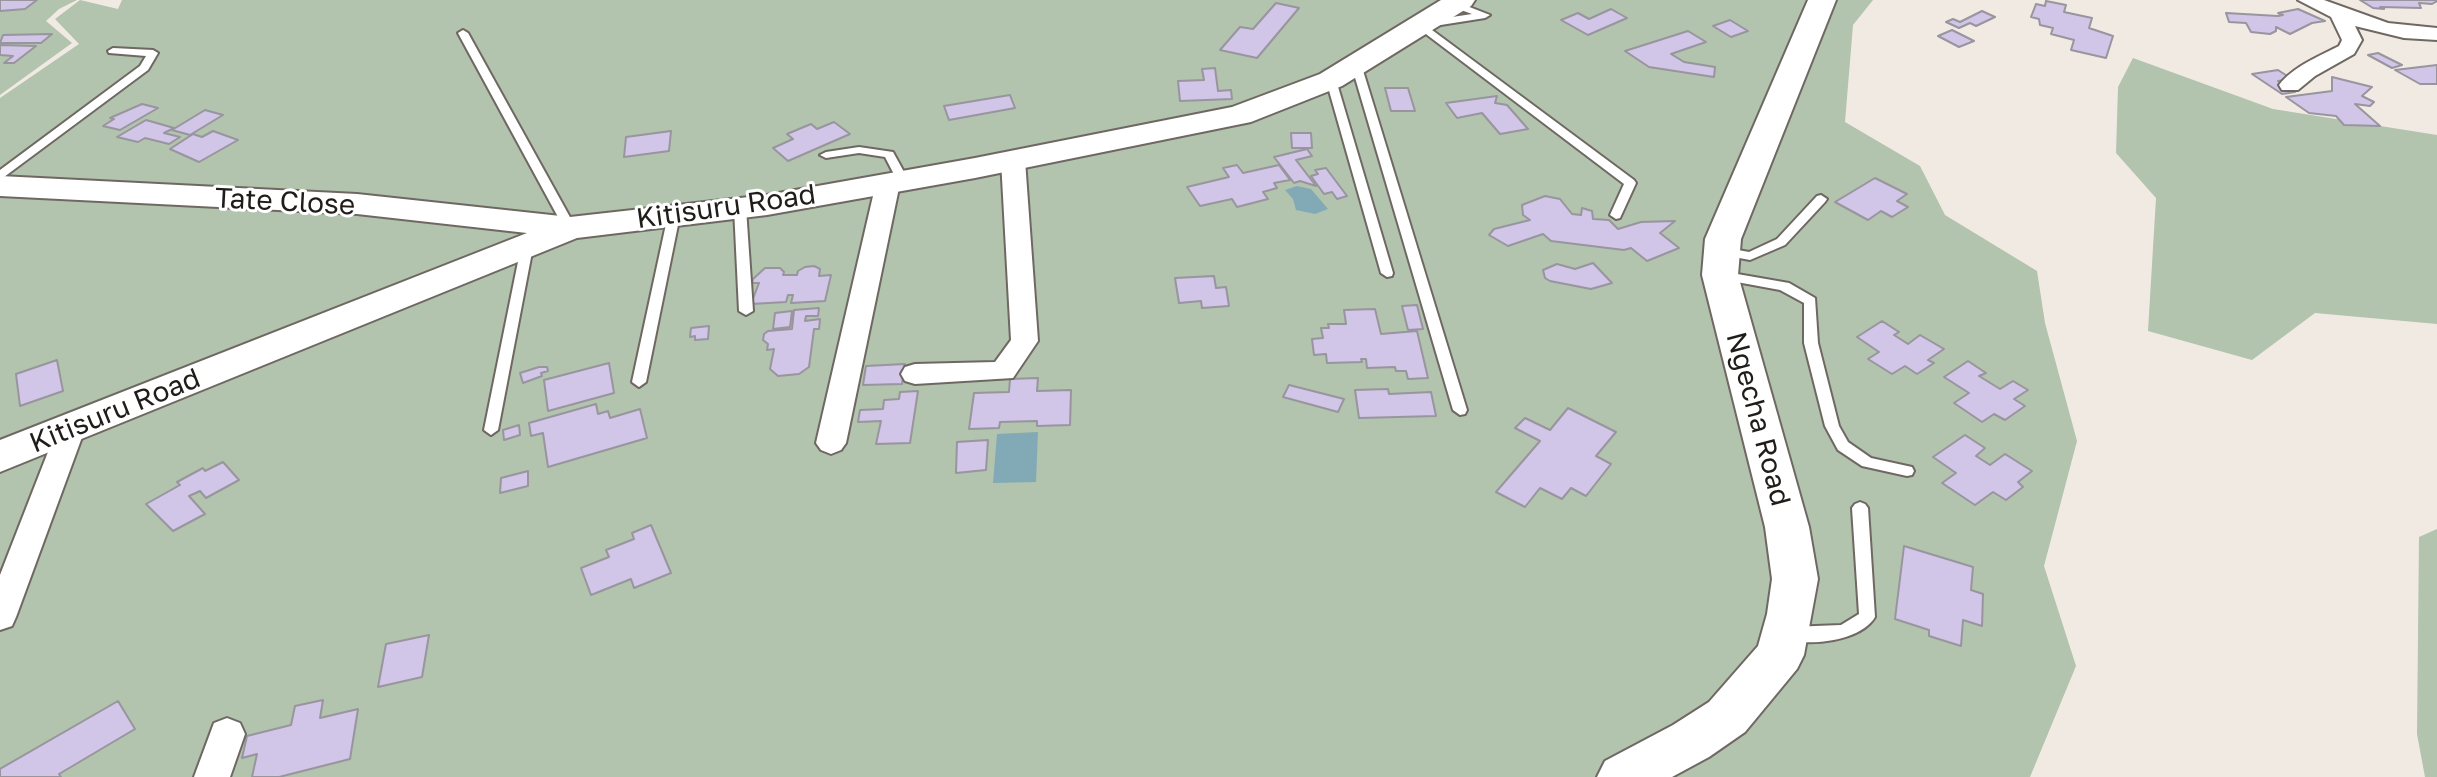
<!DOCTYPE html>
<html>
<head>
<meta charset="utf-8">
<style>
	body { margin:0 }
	canvas { display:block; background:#f1eae2 }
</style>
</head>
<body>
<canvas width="2437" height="777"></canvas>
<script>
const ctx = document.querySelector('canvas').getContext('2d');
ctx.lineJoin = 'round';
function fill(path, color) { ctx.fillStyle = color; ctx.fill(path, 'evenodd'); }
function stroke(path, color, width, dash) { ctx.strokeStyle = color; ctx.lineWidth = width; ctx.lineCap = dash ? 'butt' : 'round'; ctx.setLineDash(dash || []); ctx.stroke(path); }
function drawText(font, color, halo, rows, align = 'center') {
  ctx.font = font + ' "Golos Text",sans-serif'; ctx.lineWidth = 6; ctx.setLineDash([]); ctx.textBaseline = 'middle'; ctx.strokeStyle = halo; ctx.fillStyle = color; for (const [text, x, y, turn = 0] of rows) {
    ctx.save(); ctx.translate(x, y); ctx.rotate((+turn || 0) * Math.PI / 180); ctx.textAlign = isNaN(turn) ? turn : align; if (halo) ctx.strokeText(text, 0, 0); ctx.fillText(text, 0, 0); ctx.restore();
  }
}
fill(new Path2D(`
	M0,0H77L59,9L46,21L72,43L0,95Z
	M80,0L118,9L122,0H1873L1853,25L1845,122L1920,166L1945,215L2037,271L2045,323L2077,441L2044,566L2076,666L2030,777H0V98L79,44L55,19Z
	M2133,58L2273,109L2437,135V324L2315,313L2252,360L2148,331L2156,198L2116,153L2118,87Z
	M2437,529V777H2425L2417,734L2419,537Z`), '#b2c3ae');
fill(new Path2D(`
	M1297,186L1311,189L1328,209L1315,214L1296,210L1293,199L1285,190Z
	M1038,432L1036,482L993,483L997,434Z`), '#82aab6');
const building = new Path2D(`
	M0,0H37L25,9L0,11Z
	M2360,0H2437V1L2432,4L2419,3L2421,8L2380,7L2384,9L2373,8Z
	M2046,1L2066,5L2064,12L2092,18L2089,28L2113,36L2106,58L2071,50L2074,40L2051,34L2053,28L2040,25L2039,19L2031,17L2036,4L2045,6Z
	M1276,3L1299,8L1257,58L1220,50L1240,27L1253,29Z
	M1611,9L1627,18L1588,35L1561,20L1578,13L1589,19Z
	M2298,9L2325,21L2312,23L2290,34L2276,27V31L2270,34L2251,32L2246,23L2229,22L2226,13L2278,16L2283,15L2278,13Z
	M1982,11L1995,17L1976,26L1970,23L1959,28L1946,22L1953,19L1960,22Z
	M1730,20L1748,31L1731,37L1713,26Z
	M1952,30L1974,41L1959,47L1938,36Z
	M1688,31L1706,42L1671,54L1684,62L1715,67L1714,77L1649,67L1625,51Z
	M52,34L41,43H0L3,35Z
	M0,45L36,46L14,63H4L13,56L0,55Z
	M2378,53L2402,65L2392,68L2368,55Z
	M2437,65V84H2420L2395,70Z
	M1215,68L1218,91L1231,90L1232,99L1180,101L1178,81L1204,80L1202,69Z
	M2278,70L2292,79L2278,81L2295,92L2282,94L2252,74Z
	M2332,77L2372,87L2362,96L2374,102L2370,106L2355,104L2380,126L2344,125L2336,116L2309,113L2286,97L2332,91Z
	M1385,88H1408L1415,111H1391Z
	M1010,95L1015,108L949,120L944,106Z
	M1497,96L1495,103L1507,105L1528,129L1500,134L1482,113L1457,118L1446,103Z
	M142,104L158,108L120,130L103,126L114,119L110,118Z
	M205,110L223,115L190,135L172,130Z
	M146,120L174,128L164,133L180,137L169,144L145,138L138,142L117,137Z
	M834,122L850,134L788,161L773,148L793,139L787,134L811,124L817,129Z
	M213,131L238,140L199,162L170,149L193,134L202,137Z
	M671,131L669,151L624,157L626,137Z
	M1291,133H1311L1312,148H1292Z
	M1307,149L1312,156L1296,160L1316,186L1300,181L1294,183L1274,157Z
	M1237,165L1243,173L1279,165L1290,180L1274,183L1277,188L1263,192L1268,199L1237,207L1232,199L1200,206L1187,187L1229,177L1223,168Z
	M1326,168L1347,196L1337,199L1332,192L1324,194L1311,176L1318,174L1315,170Z
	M1875,178L1907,194L1897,201L1908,207L1892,217L1881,211L1868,220L1835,202Z
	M1545,196L1560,199L1572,214L1581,215L1582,208L1592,211L1593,219L1609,220L1618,229L1641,222L1675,221L1660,233L1679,248L1647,261L1631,248L1624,250L1551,241L1543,234L1508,246L1489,235L1494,229L1530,220L1523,215L1522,205Z
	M1593,263L1612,283L1591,289L1550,281L1545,278L1543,270L1557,264L1575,269Z
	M814,266L820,269L819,276L831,275L825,301L791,303L793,295H788L786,302L751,304L759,283H752L753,279L765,268H780L784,272L783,275H797L798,271L805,267Z
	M1214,276L1216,288L1226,287L1229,306L1202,308L1201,301L1179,303L1175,278Z
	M1417,305L1423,329L1408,330L1402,306Z
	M819,308L818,316H806L805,321L820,319L819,329H814L809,367L799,374L778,376L770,369L774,349L767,350L768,344L763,340L764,334L768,331L792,329L794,310Z
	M1375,309L1381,334L1417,331L1428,378L1408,379L1406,371H1396L1395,367L1367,368L1366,359H1361L1362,362L1327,363L1326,354L1314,355L1312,339L1323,338L1321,328H1329L1328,324H1346L1344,310Z
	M792,311L790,327L773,329L775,313Z
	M1882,321L1899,332L1894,335L1908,344L1920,335L1944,349L1928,360L1934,363L1917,374L1905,366L1892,374L1868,359L1879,352L1857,337Z
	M709,326L708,339L695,340V336L690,337L691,328Z
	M57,360L63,391L20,406L16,374Z
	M1968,361L1986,373L1979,376L2000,389L2013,381L2028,390L2014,399L2025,406L2005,420L1994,414L1982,422L1954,403L1969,393L1944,377Z
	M609,363L614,393L548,411L544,380Z
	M905,364L902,384L863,385L866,366Z
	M539,367H547L548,371L541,373L542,376L523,383L520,373Z
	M1038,378L1037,391L1071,390L1070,425L1037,426V421L1000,422L999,428L969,429L974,393L1009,392L1010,379Z
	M1289,385L1344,399L1338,412L1283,397Z
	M1388,389L1389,394L1431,392L1436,416L1359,418L1355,390Z
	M918,391L910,443L876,444L881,421L858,422L860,410L883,409L884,400L899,399L900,392Z
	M596,404L598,414L608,411L610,418L640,409L647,438L548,467L543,433L531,436L529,423Z
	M1568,408L1616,432L1596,456L1611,464L1586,496L1571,488L1562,499L1540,488L1525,507L1496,492L1540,441L1515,428L1525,418L1550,430Z
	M519,425L520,435L504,440L503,430Z
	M1965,435L1985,448L1976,456L1990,465L2005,454L2032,471L2018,482L2023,487L2006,500L1993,492L1975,505L1942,483L1956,473L1933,457Z
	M988,440L986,470L956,473L957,442Z
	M223,462L239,480L206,498L200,491L189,496L205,514L173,531L146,504L180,485L177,482L203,468L205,471Z
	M528,471V486L500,493L501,478Z
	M651,525L671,573L634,588L631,579L591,595L581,568L609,557L606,550L634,539L632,533Z
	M1904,546L1973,567L1971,590L1983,594L1982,626L1963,620L1961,646L1929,636V630L1895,619Z
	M429,635L422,677L378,687L386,644Z
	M323,700L320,718L358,709L350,759L279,777H252L257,754L242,758L247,736L291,725L295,706Z
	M118,701L135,729L59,774L61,777H0V769Z`);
fill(building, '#d1c6e7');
stroke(building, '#98959e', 2);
const lane = new Path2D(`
	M1454,1L1490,15L1485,18L1428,27L1634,180L1636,183L1620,218L1616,219L1610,215L1624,184L1414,25L1419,22L1472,14L1450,6V2Z
	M463,30L468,33L576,228L574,231L570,232L564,228L458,33Z
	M113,48L153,50L158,53L148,70L0,180V170L140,66L146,56L109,53L108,51Z
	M1356,61L1361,64L1467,410L1465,414L1460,415L1453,410L1351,64Z
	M1331,77L1336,80L1393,273L1392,276L1387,277L1381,273L1326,80Z
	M859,147L893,152L909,181L907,184H899L885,157L859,153L826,158L820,155L826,152Z
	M1821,195L1827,199L1825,202L1785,245L1750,260L1718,254L1716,251L1722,247L1749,252L1777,239L1817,196Z
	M740,204L746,208L753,311L746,315L739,311L734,208Z
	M674,211L680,215L646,382L639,387L632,382L668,215Z
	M527,243L533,247L498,430L491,435L484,430L521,247Z
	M1720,271L1789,283L1815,298L1818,343L1839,426L1848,442L1871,458L1912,467L1914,471L1912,475L1907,476L1862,466L1838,450L1825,426L1804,343V303L1780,290L1715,278L1714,275L1715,272Z
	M1860,502L1865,504L1868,508L1875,617C1861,641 1809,647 1784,639L1782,634L1784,629L1790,627L1841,625L1859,614L1852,508L1855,504Z`);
const street = new Path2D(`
	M2298,0H2324L2388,23L2437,28V40L2404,38L2355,26L2362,40L2354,54L2315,76L2298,90H2282L2279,85C2294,66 2318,57 2339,46L2342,40L2331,17Z
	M1013,153L1021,155L1025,160L1038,341L1013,378L915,384L905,381L901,374L905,367L915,364L995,362L1011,340L1001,160L1005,155Z
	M888,176L896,178L900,183L846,443L841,450L831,454L821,450L816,443L876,183L880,178Z
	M71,419L81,422L85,429L16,617L12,626L0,630V575L57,429L61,422Z
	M227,718L240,723L245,734L230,777H194L214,723Z`);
const secondary = new Path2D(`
	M1441,0H1475L1471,6L1342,86L1251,122L975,178L767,215L577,238L0,472V440L527,233L357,214L0,196V176L357,194L570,217L767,195L975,158L1232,107L1320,74Z
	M1808,0H1836L1741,239L1738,275L1809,527L1818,579L1804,655L1797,669L1745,732L1709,757L1672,777H1597L1605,761L1673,725L1709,702L1758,646L1767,614L1772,579L1765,527L1702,275L1705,239Z`);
stroke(lane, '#6f6862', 4);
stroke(street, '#6f6862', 4);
stroke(secondary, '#6f6862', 4);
fill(lane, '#fff');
fill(street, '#fff');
fill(secondary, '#fff');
drawText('28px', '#1f1c1a', '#fff', [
	["Tate Close",285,202,3],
	["Kitisuru Road",726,207,-8],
	["Kitisuru Road",115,411,-22],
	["Ngecha Road",1758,419,75]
]);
</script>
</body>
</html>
